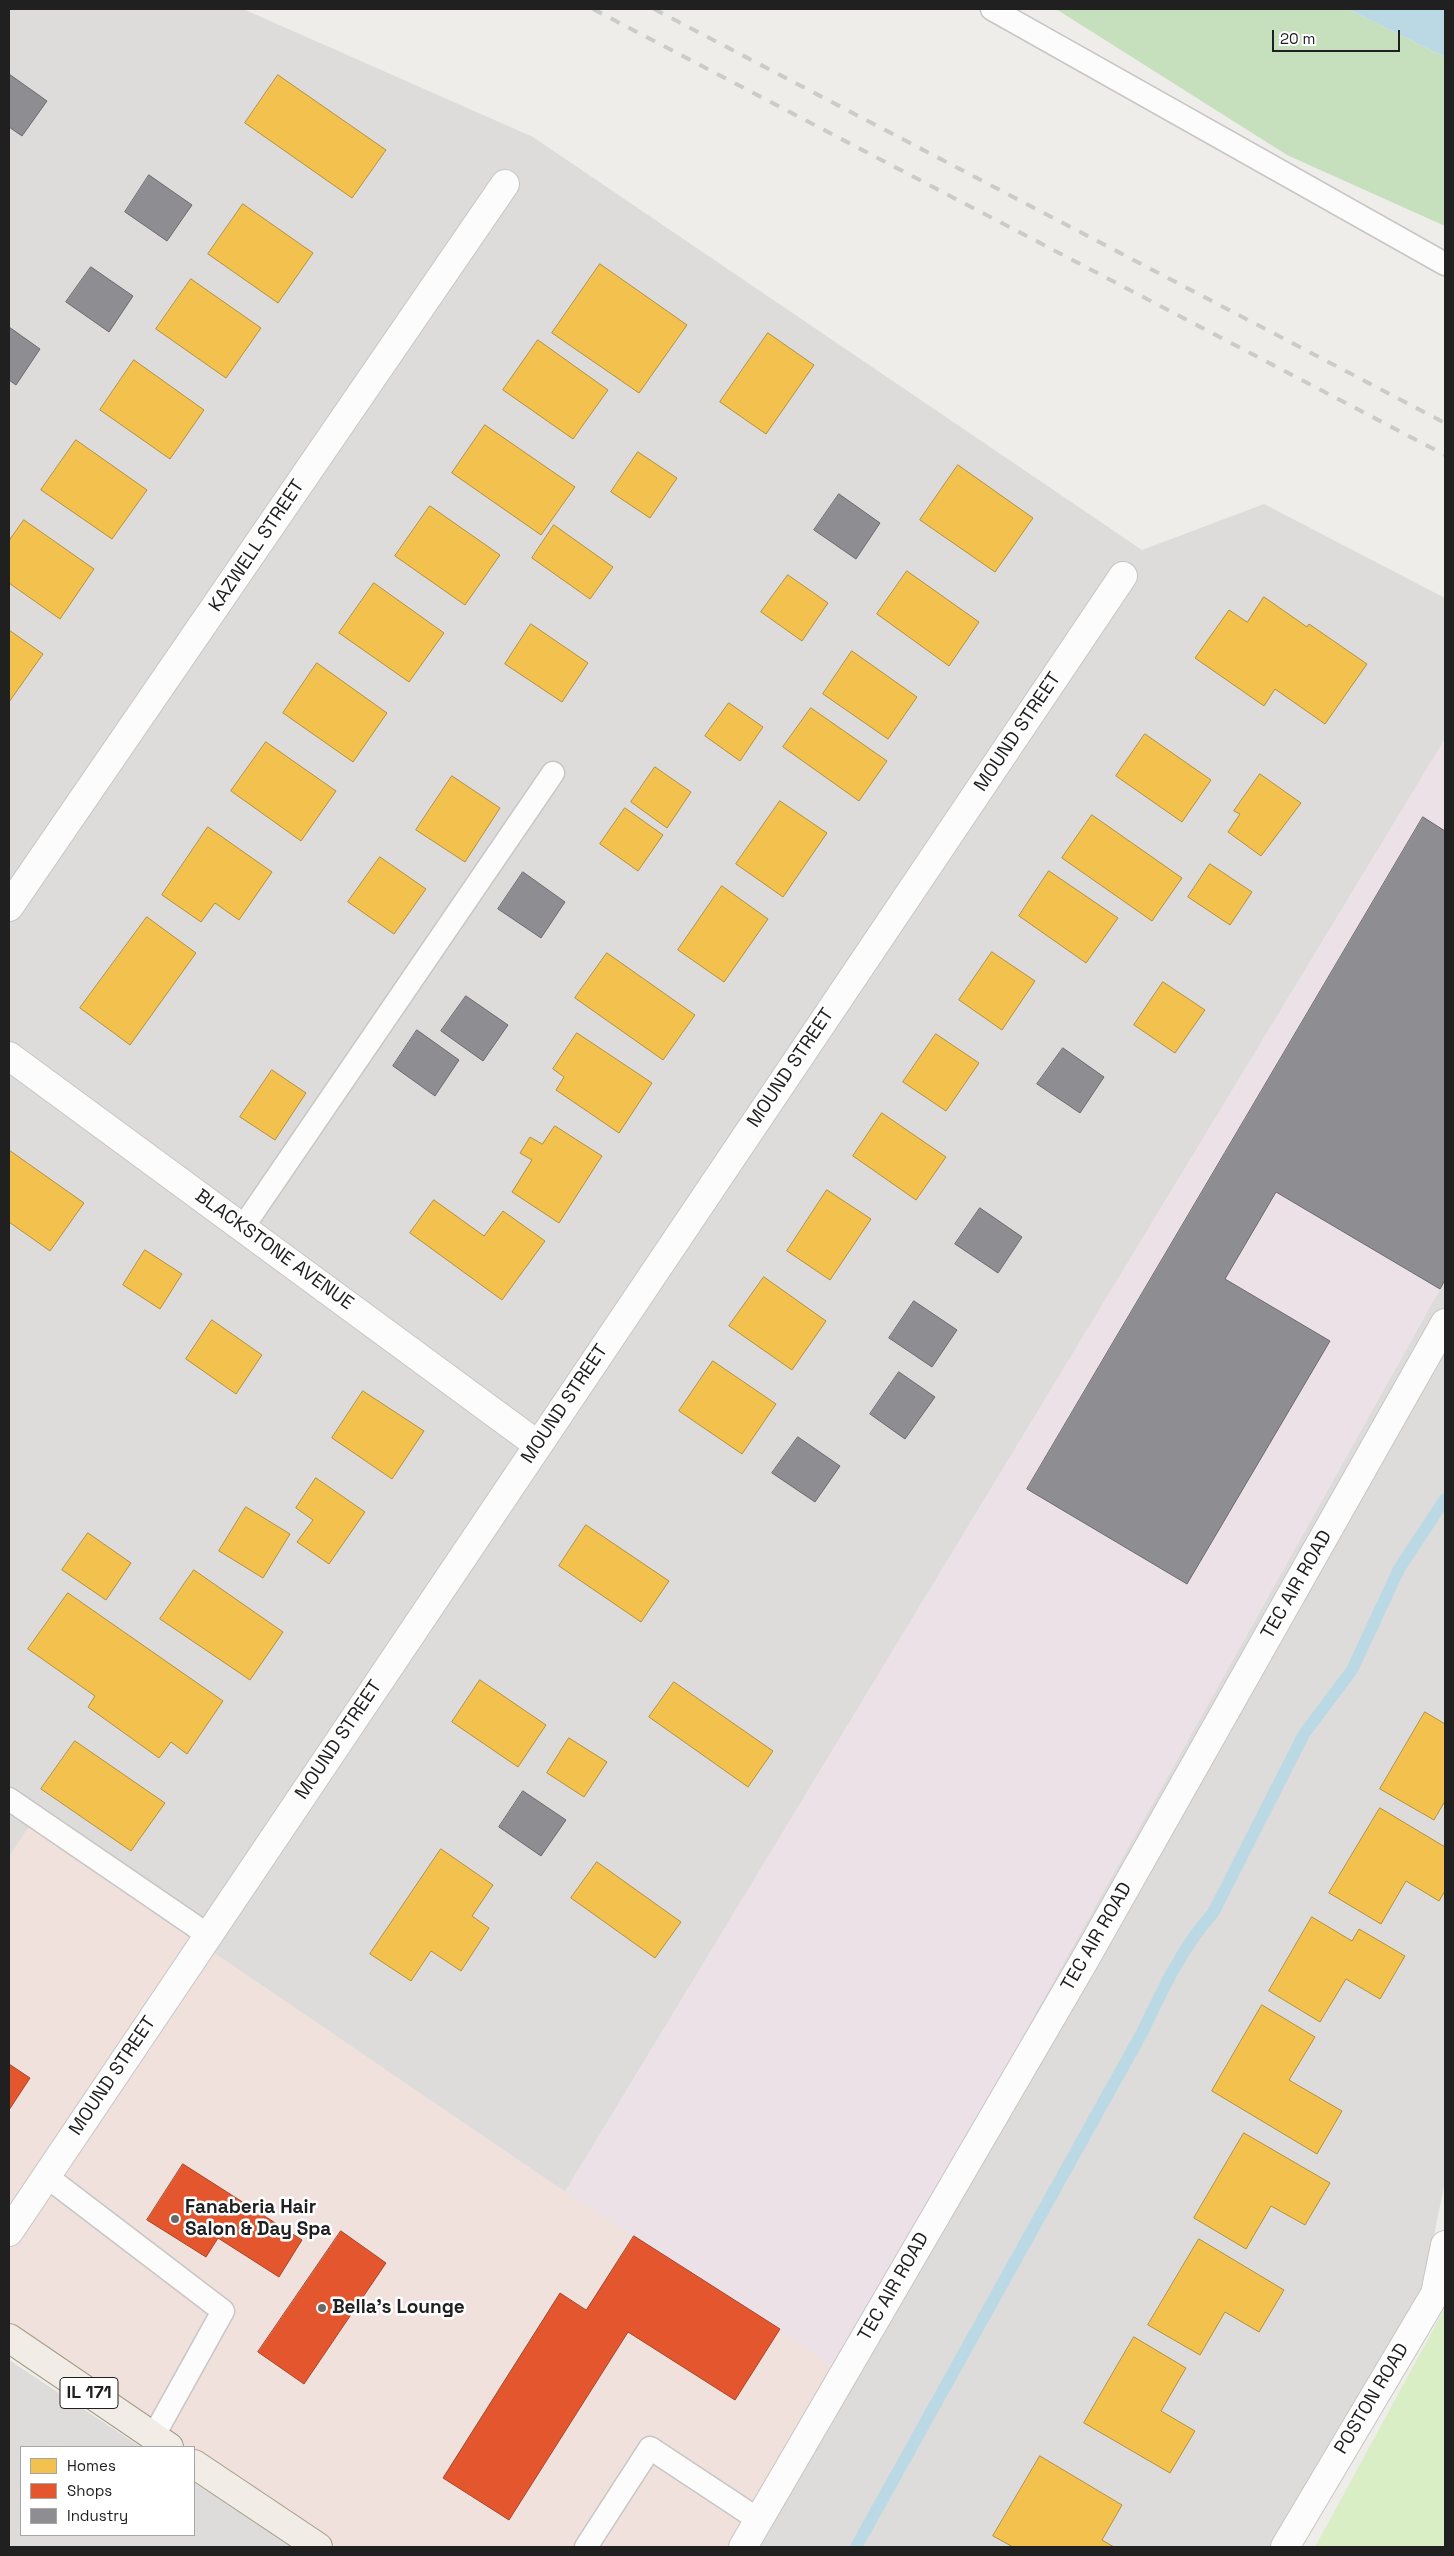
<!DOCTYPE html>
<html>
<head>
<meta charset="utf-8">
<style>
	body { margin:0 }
	#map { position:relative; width:1454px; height:2556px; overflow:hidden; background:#eeede9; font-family:"Space Grotesk",sans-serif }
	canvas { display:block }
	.frame { position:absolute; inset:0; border:10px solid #202020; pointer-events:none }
	.legend { position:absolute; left:20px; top:2446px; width:175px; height:90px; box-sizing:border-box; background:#fff; border:1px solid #a6a6a6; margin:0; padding:6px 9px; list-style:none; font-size:15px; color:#202020 }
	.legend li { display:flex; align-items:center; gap:10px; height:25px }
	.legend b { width:25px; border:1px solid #a6a6a6 }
	.scale { position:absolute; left:1272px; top:30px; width:128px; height:22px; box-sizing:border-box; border:2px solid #202020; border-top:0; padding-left:6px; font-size:15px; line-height:18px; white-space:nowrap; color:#202020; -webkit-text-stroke:4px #fff; paint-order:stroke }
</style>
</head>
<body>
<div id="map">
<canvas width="1454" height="2556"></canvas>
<div class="frame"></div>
<ul class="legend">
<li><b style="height:14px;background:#f2c14e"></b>Homes</li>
<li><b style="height:14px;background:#e4572e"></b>Shops</li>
<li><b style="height:14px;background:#8d8d92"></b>Industry</li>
</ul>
<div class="scale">20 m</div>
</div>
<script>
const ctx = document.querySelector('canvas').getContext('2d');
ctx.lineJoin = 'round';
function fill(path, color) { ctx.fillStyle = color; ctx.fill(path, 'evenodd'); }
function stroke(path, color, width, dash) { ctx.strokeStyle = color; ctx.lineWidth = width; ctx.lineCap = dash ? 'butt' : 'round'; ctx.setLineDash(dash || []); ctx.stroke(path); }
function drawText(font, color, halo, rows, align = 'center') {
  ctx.font = font + ' "Space Grotesk",sans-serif'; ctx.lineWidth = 5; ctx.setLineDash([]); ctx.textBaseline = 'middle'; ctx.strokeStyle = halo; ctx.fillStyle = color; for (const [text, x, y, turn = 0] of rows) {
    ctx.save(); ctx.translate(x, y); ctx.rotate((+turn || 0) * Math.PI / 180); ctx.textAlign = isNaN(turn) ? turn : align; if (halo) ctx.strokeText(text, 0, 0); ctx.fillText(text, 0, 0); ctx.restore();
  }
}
fill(new Path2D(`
	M9,9H243L533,137L1142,550L1264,504L1445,598V739L565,2192L29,1827L9,1857Z
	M1445,1280V2181L1423,2290L1270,2547H737Z
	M9,2360L141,2447H21V2535H194V2482L292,2547H9Z`), '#dddcda');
fill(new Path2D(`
	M29,1827L565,2192L780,2329L836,2371L737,2547H336L194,2452V2447H187L9,2328V1857Z`), '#f1e1dd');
fill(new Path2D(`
	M1445,739V1280L836,2371L780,2329L565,2192Z`), '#ece1e7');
fill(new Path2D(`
	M1445,2308V2547H1315Z`), '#d9eec5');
fill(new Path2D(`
	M1056,9H1348L1445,57V226L1287,155Z`), '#c6dfbc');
fill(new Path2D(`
	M1348,9H1445V57Z`), '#bad9e4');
const homes = new Path2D(`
	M278,75L386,150L352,198L245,123Z
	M243,204L313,253L278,303L208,254Z
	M600,264L687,325L639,393L552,333Z
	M191,279L261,328L226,378L156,329Z
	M768,333L814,365L766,434L720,402Z
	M538,340L608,390L573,439L503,390Z
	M134,360L204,410L170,459L100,410Z
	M485,425L575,487L541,535L452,473Z
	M76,440L147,490L112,539L41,490Z
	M638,452L677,478L650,518L611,492Z
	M958,465L1033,518L995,572L920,520Z
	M430,506L500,555L465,605L395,556Z
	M24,520L94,569L60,619L9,583V541Z
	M554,525L613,567L590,599L532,558Z
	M907,571L979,622L949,666L877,614Z
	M788,575L828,603L802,641L761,612Z
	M374,583L444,633L409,682L339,633Z
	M1264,597L1307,627L1309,624L1367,664L1325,724L1275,689L1264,706L1195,658L1229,610L1247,622Z
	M531,624L588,663L562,702L505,664Z
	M9,630L43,654L9,702Z
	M852,651L917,697L888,739L823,694Z
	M317,663L387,713L353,762L283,713Z
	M729,703L763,727L740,761L705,736Z
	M811,708L887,761L859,801L783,747Z
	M1145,734L1211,780L1182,822L1116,776Z
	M266,742L336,791L301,841L231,791Z
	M655,767L691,792L667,828L631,802Z
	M1260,774L1301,803L1261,856L1228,832L1240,814L1234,811Z
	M452,776L500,808L465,862L416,830Z
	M780,801L827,833L783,897L736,864Z
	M625,808L663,835L638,871L600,844Z
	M1092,815L1182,878L1152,921L1062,858Z
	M208,827L272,872L239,920L215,903L201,922L162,895Z
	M380,857L426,889L394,934L348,902Z
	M1210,864L1252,892L1230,925L1188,897Z
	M1049,871L1118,918L1086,963L1019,916Z
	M722,886L768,919L724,982L678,950Z
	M147,917L196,953L130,1045L80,1008Z
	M992,952L1035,981L1002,1030L959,1000Z
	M607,953L695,1015L663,1060L575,998Z
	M1163,982L1205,1010L1175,1053L1134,1025Z
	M577,1033L652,1083L619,1133L556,1090L564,1077L553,1069Z
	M936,1034L979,1063L946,1111L903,1082Z
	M272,1070L306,1093L275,1140L240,1117Z
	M882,1113L946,1157L916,1200L853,1156Z
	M555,1126L602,1156L559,1223L512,1192L532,1160L520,1153L530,1137L542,1144Z
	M9,1150L84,1203L50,1251L9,1222Z
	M827,1190L871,1219L830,1280L787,1251Z
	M434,1200L484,1236L503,1211L545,1241L502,1300L410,1233Z
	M145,1250L182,1274L160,1309L123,1285Z
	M764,1277L826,1321L792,1370L729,1326Z
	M212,1320L262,1355L236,1394L186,1359Z
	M713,1361L776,1404L742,1454L679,1411Z
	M363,1391L424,1431L392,1479L332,1438Z
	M316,1478L365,1512L329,1564L297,1542L313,1520L296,1508Z
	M246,1507L290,1534L263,1578L219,1551Z
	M586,1525L669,1581L641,1622L559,1566Z
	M88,1533L131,1563L106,1600L62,1570Z
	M194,1570L283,1632L250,1680L160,1619Z
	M68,1593L223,1701L187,1754L171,1742L159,1758L88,1707L95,1696L28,1649Z
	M480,1680L546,1725L518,1767L452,1722Z
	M674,1682L773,1751L748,1787L649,1717Z
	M1425,1712L1445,1724V1801L1434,1820L1380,1789Z
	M569,1738L607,1762L584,1797L547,1773Z
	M75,1741L165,1803L131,1851L41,1789Z
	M1380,1808L1445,1847V1891L1439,1901L1406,1881L1381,1924L1329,1893Z
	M441,1849L493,1885L472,1916L489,1928L461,1971L431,1951L411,1981L370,1954Z
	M597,1862L681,1922L655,1958L571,1898Z
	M1312,1917L1352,1941L1359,1929L1405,1956L1380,1999L1346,1979L1320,2022L1269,1991Z
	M1262,2005L1315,2037L1289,2080L1342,2111L1317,2154L1212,2091Z
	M1244,2133L1330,2183L1305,2225L1271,2206L1246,2249L1194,2218Z
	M1199,2239L1284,2290L1259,2332L1225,2312L1200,2355L1148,2325Z
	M1134,2337L1186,2368L1161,2411L1195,2431L1170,2473L1084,2423Z
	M1040,2456L1122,2505L1102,2540L1114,2547H1013L993,2536Z`);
fill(homes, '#f2c14e');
stroke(homes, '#b39140', 1);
const shops = new Path2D(`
	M9,2064L30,2078L9,2110Z
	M183,2164L302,2240L279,2277L218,2238L206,2257L147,2220Z
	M341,2231L386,2263L304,2384L258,2352Z
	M634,2236L780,2329L735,2400L628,2332L509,2520L443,2478L560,2293L586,2310Z`);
fill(shops, '#e4572e');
stroke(shops, '#a9462a', 1);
const industry = new Path2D(`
	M9,74L47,101L22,136L9,127Z
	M149,175L192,205L167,241L125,212Z
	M91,267L133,296L109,332L66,302Z
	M9,327L40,349L16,385L9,380Z
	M839,494L880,523L856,559L814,530Z
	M1423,817L1445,831V1280L1440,1289L1276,1192L1225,1279L1330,1341L1187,1584L1027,1489Z
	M523,872L565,902L541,938L498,909Z
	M466,996L508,1025L483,1061L441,1031Z
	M417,1030L459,1060L435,1096L393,1066Z
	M1063,1048L1104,1077L1080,1113L1037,1084Z
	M980,1208L1022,1237L998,1273L955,1244Z
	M914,1301L957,1330L932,1367L889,1338Z
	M899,1372L935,1397L905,1439L870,1414Z
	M798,1437L840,1466L815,1502L772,1473Z
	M523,1791L566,1820L541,1856L499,1827Z`);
fill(industry, '#8d8d92');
stroke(industry, '#6c6c70', 1);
stroke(new Path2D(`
	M856,2547L1143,2031C1162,1990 1183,1946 1213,1913L1304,1734L1352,1670L1399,1569L1445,1499`), '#bad9e4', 12);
const service = new Path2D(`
	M992,9L1445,264
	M243,1227L553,773
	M9,1799L208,1935
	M46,2176L223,2311L153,2437
	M586,2547L650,2448L759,2520`);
const minor = new Path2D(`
	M9,907L505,184
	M9,1056L538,1445
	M9,2232L1123,576
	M743,2547L1083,1963L1445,1323
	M1285,2547L1435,2294L1445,2245`);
const primary = new Path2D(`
	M9,2338L169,2447
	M194,2464L318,2547`);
stroke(service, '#c7c6c5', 25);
stroke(minor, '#c7c6c5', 30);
stroke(primary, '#a59c85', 30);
stroke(service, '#fcfcfc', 22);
stroke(minor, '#fcfcfc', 28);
stroke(primary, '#f1ede6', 28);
stroke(new Path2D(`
	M593,9L1445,455
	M654,9L1445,423`), '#cbcbca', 4, [10, 10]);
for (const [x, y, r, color] of [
	[175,2219,5,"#686866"],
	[322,2308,5,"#686866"]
]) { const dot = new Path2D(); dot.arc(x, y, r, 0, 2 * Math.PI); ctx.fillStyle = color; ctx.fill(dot); stroke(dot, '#fff', 2); }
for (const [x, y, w] of [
	[89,2393,58]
]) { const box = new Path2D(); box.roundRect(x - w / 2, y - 15.5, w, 31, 4); ctx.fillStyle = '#fff'; ctx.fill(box); stroke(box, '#202020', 1); }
drawText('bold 18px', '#202020', null, [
	["IL 171",89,2393]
]);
drawText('19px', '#202020', '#fff', [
	["KAZWELL STREET",257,546,-56],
	["MOUND STREET",1018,732,-56],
	["MOUND STREET",791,1068,-56],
	["BLACKSTONE AVENUE",274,1250,36],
	["MOUND STREET",565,1404,-56],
	["TEC AIR ROAD",1297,1585,-60],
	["MOUND STREET",339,1740,-56],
	["TEC AIR ROAD",1097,1937,-60],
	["MOUND STREET",113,2076,-56],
	["TEC AIR ROAD",894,2287,-60],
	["POSTON ROAD",1372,2399,-59]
]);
drawText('bold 19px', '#202020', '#fff', [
	["Fanaberia Hair",185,2208],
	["Salon & Day Spa",185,2230],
	["Bella's Lounge",332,2308]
], 'left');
</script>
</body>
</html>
